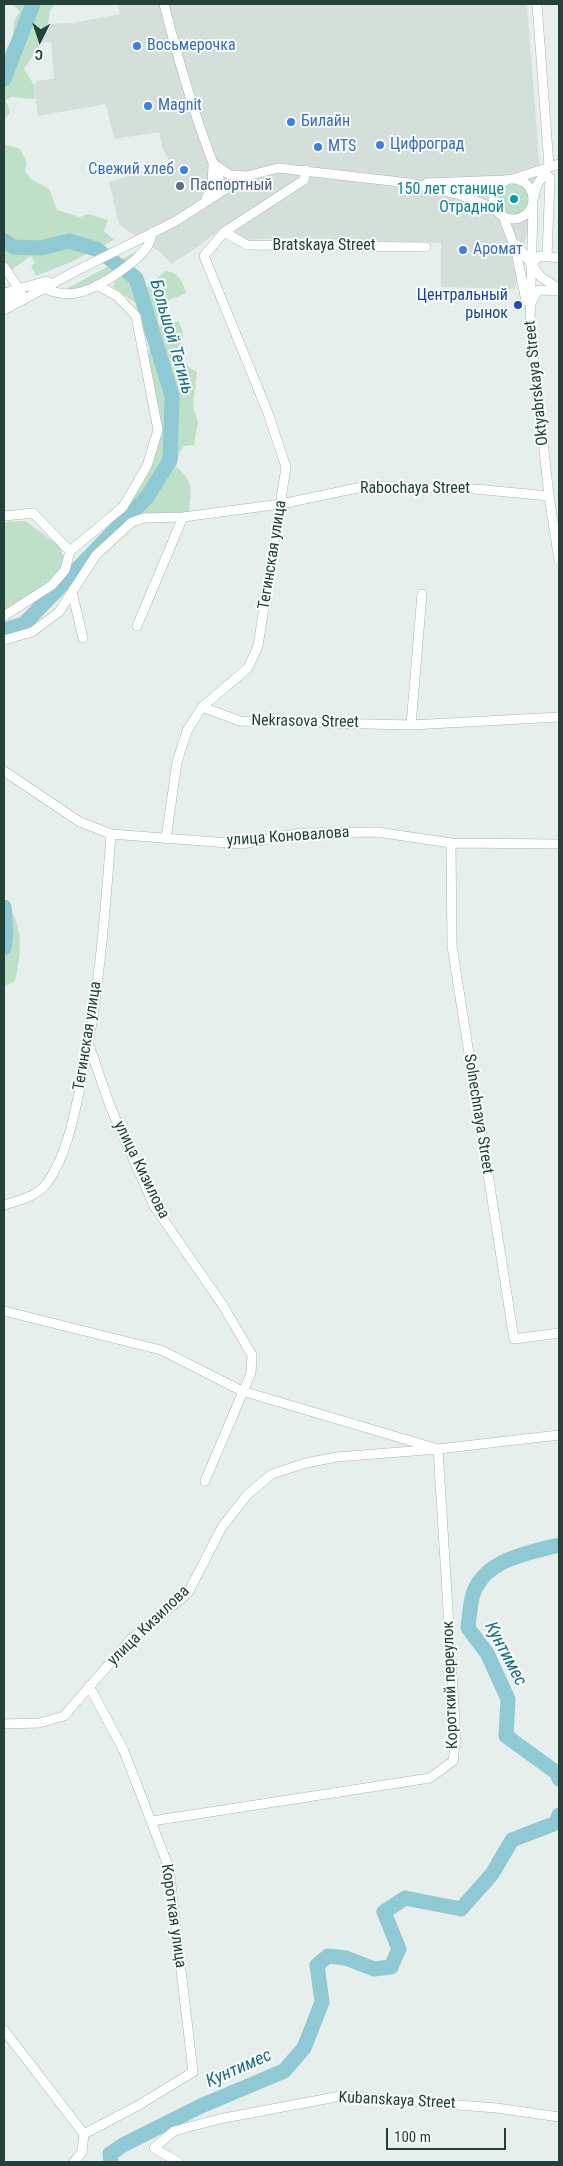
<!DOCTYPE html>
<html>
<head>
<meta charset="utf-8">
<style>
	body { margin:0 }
	#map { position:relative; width:563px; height:2166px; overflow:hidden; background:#e6efeb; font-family:"Roboto Condensed",sans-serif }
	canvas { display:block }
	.frame { position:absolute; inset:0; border:5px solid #24423a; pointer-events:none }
	.north { position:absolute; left:15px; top:15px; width:50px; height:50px; -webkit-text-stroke:4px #f7fbf9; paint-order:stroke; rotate:184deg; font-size:14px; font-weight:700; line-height:20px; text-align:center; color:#24423a }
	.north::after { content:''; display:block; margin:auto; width:18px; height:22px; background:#24423a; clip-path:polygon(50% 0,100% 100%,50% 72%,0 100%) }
	.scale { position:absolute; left:386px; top:2128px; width:120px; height:22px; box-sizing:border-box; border:2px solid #24423a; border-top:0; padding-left:6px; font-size:15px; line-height:18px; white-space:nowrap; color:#24423a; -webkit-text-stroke:4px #f7fbf9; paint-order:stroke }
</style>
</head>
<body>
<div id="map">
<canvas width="563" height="2166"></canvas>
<div class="frame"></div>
<div class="north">С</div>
<div class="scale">100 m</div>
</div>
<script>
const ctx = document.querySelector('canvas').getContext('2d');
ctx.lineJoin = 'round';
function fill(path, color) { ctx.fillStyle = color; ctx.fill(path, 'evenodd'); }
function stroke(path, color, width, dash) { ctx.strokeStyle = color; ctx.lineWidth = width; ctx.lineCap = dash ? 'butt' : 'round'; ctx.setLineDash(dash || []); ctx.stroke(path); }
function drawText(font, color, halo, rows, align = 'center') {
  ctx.font = font + ' "Roboto Condensed",sans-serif'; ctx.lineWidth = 4; ctx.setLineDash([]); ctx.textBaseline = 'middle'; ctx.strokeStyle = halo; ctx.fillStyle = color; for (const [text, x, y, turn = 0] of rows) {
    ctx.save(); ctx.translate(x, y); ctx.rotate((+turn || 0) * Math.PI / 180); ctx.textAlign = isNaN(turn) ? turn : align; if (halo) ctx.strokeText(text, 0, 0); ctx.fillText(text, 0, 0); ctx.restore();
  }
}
fill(new Path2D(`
	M118,4H527L540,172L515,289L441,287V243L289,238L244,240L226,225L199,246L171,264L160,252L119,225L109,182L141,172L173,166L163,150L159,132L114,139L106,104L38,116L34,85L36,81L54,79L51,42L39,43L48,24L73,23L120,14Z`), '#d4dfda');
fill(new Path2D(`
	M12,4H56L50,10L48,24L38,48L24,69L34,85L35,99L11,97L6,100L10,112L6,118H4V54L13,36L14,21L20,11Z
	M4,144L20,149L27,163L25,171L31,179L49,189L57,210L80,217L88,214L108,220L104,231L114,240L71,262L36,276L31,266L35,263L31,256L8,272L4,267Z
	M499 199a15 15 0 1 1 30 0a15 15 0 1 1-30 0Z
	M137,251C128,265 82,296 66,289Z
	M133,271L147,288L165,271C179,272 182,281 186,293C167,302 154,300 159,325H169L178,321C184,330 185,338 178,347C181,359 185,366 197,372L193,406L198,422L194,445L184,446L179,453L176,467C193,480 192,490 189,511L183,517L132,522L123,507L147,466L158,430L144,355L150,350L135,303L113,287L115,281Z
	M25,521L60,546L64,560L58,577L4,614V522Z
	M4,901C24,921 22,954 15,981L5,986Z`), '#bfe0c8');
stroke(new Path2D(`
	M4,79L33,4
	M4,241L14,247L41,248L69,241L96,249L136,278L172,396L170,460L147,497L24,624L4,630
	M4,907L6,934L4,948
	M559,1545C527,1553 481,1560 472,1598C470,1608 469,1618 468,1628L487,1653L508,1699L506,1736L557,1773L559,1779
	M111,2162L110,2154L123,2145L201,2106L284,2071L304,2048L322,2002L317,1965L328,1956L346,1958L374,1969L391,1967L399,1949L384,1912L405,1898L461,1909L492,1874L512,1840L556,1823L559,1815`), '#8ec9d4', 15);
const minor = new Path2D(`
	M164,4C180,67 198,130 224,190
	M537,4L549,166
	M215,165L230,175L248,176
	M493 199a20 20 0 1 1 40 0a20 20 0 1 1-40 0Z
	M513,179L559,164
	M427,183L506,180
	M534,197L537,185L549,166
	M205,202L212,184L213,166
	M533,206L530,324L549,496L559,560
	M503,216L516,251L526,301
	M224,232L247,245L426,247
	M517,245L541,277L559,289
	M547,257L550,177
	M531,264L540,256L559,258
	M4,267L20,290
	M40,289L43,288C56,293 67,296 81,292C101,287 135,263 147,247C150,243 151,237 153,232
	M4,293L47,281
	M4,300L23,296
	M531,304L536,293L539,290L559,291
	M4,310L74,272L176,221L224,190L251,175L278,168L409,183L458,194L496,209
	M4,516L33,513L70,551L65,570L52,585L4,616
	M70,551L123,507L147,466L158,430L136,316L117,296L97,285
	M72,592L83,638
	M137,626L183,517
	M4,640L32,632L59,612L96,555L132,522L144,518L183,517L281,504L367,486L475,489L549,496
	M202,707L240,721L411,725L559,717
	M411,725L422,594
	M4,771L80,822L111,834L242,844L301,833L377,832L451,843L559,844
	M166,839L177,762L187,731L202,707L248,668L258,646L286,467L268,413L204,256L224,232L304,180L306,170
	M451,843L452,946L514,1339L559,1333
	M89,1045L110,1106L154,1206L222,1304L252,1355L251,1373L205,1481
	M4,1205C20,1200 36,1197 47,1183C67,1155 74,1116 81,1083C98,1001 105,918 111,834
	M4,1311L161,1350L242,1391L438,1449L456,1739L453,1761L430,1778L152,1821
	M4,1724L39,1723L64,1716L130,1640L188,1593L222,1527L248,1494L272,1474L306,1463L337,1457L438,1449L559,1435
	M4,2030L84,2134
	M74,2162L82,2152L84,2134L139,2105L193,2072L169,1868L124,1751L89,1686
	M178,2162L154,2148L174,2131L219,2119L341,2096L497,2108L559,2117`);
stroke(minor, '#a8b8b2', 10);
stroke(minor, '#fff', 9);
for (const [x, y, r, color] of [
	[137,46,5,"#3f7fe0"],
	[148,106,5,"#3f7fe0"],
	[291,122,5,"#3f7fe0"],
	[380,145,5,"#3f7fe0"],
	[318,147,5,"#3f7fe0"],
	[184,170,5,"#3f7fe0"],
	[180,186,5,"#5c6f8a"],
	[514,199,5,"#0f9aa8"],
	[463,250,5,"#3f7fe0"],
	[518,305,5,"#1a4fb4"]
]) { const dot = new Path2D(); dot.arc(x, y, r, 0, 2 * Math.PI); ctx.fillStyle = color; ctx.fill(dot); stroke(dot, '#f7fbf9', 2); }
drawText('16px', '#366cbe', '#f7fbf9', [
	["Восьмерочка",147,46],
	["Magnit",158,106],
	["Билайн",301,122],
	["Цифроград",390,145],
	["MTS",328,147],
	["Свежий хлеб",174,170,"right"],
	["Аромат",473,250]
], 'left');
drawText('16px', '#4e5e75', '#f7fbf9', [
	["Паспортный",190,186]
], 'left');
drawText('16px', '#0d838f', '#f7fbf9', [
	["150 лет станице",504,190],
	["Отрадной",504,208]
], 'right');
drawText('16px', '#24423a', '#f7fbf9', [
	["Bratskaya Street",324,246],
	["Oktyabrskaya Street",537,383,-96],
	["Rabochaya Street",415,489],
	["Тегинская улица",273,555,-81],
	["Nekrasova Street",305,722,1],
	["улица Коновалова",288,837,-4],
	["Тегинская улица",88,1036,-81],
	["Solnechnaya Street",478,1114,81],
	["улица Кизилова",141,1170,64],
	["улица Кизилова",149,1626,-44],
	["Короткий переулок",451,1685,-92],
	["Короткая улица",173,1916,82],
	["Kubanskaya Street",397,2101,3]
]);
drawText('16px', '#164399', '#f7fbf9', [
	["Центральный",508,296],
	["рынок",508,314]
], 'right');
drawText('italic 18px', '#1c6f80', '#f7fbf9', [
	["Большой Тегинь",171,337,74],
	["Кунтимес",505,1654,62],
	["Кунтимес",239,2069,-24]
]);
</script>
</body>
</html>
